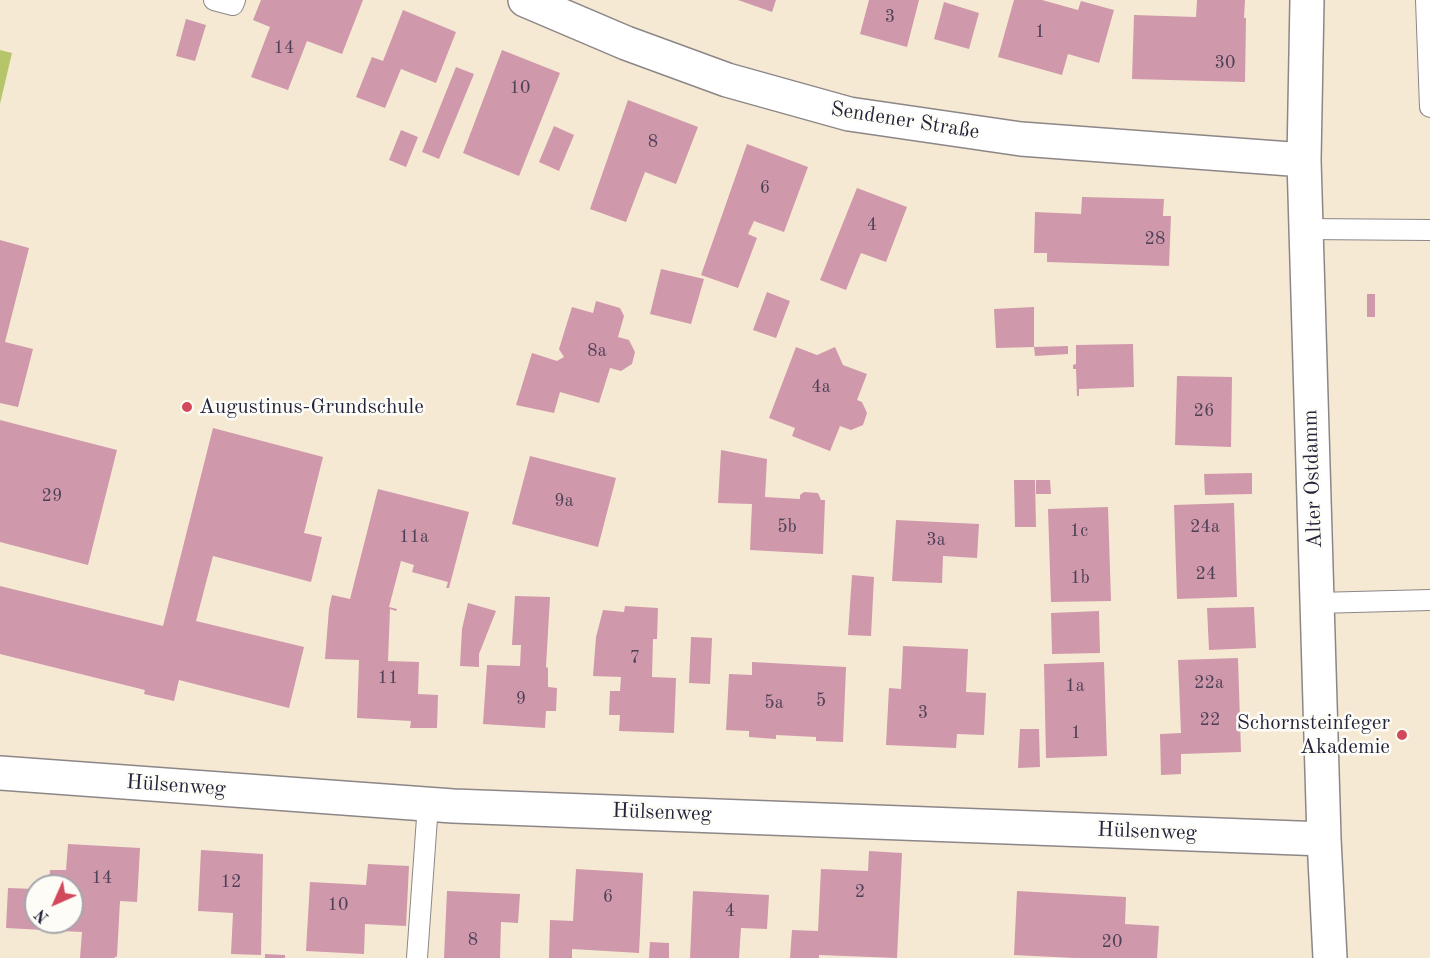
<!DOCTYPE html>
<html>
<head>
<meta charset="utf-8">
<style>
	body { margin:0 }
	#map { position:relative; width:1430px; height:958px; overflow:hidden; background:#f5e9d3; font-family:"Old Standard TT",serif }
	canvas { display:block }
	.north { position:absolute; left:24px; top:874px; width:60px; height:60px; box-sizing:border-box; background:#fdfcf7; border:2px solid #a5a5ac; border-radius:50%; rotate:225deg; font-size:16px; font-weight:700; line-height:24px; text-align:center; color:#22223b }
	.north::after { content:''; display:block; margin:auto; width:21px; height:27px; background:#d1495b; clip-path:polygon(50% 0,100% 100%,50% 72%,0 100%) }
</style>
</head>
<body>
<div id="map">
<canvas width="1430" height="958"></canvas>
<div class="north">N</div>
</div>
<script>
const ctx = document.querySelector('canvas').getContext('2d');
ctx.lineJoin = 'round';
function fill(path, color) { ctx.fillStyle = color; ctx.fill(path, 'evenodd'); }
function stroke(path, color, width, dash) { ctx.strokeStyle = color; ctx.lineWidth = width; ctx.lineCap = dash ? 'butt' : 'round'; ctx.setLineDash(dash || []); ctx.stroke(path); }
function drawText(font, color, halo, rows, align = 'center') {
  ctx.font = font + ' "Old Standard TT",serif'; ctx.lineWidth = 5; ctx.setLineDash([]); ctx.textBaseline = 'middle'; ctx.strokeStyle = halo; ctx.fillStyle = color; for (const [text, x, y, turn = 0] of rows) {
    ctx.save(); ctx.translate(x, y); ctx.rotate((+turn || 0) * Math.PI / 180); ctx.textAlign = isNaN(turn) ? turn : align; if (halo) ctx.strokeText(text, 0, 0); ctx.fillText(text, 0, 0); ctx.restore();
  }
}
fill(new Path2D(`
	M0,50L12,53L0,104Z`), '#b5c66a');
fill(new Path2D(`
	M261,0H363L342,54L307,41L288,90L251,77L270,27L253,20Z
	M738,0H776L772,12Z
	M869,0H919L907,47L860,34Z
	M1014,0H1042L1078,10L1081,1L1114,10L1099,63L1068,54L1062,75L998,57Z
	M1197,0H1245L1244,18H1246L1245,82L1132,79L1134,15L1196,17Z
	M944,2L979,13L969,49L934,39Z
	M403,10L456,32L436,83L401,69L385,108L356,97L372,57L383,61Z
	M186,19L206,25L195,61L176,56Z
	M502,50L560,73L519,176L463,153Z
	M456,67L474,74L439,159L422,152Z
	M628,100L698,127L676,184L645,172L626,222L590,209Z
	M554,126L574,135L559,171L539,162Z
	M401,130L418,137L406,167L389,160Z
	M747,144L808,167L784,232L754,221L748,234L757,238L738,288L701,275Z
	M857,188L907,207L886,262L861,253L846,290L820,280Z
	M1082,197L1164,199L1163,216H1171L1169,266L1047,262V253H1034L1035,212L1081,214Z
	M0,240L29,248L5,342L33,349L18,407L0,403Z
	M661,269L704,279L691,324L650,314Z
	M767,292L790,301L776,338L753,330Z
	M1367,294H1375V317H1367Z
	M596,301L620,308L624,316L618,337L629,340L635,352L632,364L621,371L610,368L599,403L560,392L554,413L516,405L532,353L557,361L564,357L559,349L572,307L593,313Z
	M1034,307V347L996,348L994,309Z
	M1133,344L1134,387L1079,389V396H1077L1076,369H1073V365L1076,364V345Z
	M1068,346V354L1035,356L1034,347Z
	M796,347L817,355L835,347L843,365L867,374L857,400L862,402L867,413L863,425L851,430L840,426L830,451L792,436L795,428L769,418Z
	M1177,376L1232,377L1231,447L1175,445Z
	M0,420L117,450L88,565L0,542Z
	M213,428L323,457L304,533L322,537L311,582L213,556L196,621L304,647L289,708L179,680L174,701L144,694L145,690L0,654V586L163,626Z
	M721,450L767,459L765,497L800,499V495L804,492L818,493L821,500H825L823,554L750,550L752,504L718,503Z
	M530,456L616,478L598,547L512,524Z
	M1252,473V494L1205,495L1204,474Z
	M1014,480H1035L1036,527H1015Z
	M1036,480H1050L1051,494H1036Z
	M378,489L469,512L449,588H446L448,582L412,572L414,565L401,561L389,607L397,609L396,611L390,609L388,661L419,662L418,694L438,695L437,728H410L411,721L357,718L359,660L325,659L329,609L332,595L350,599Z
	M1234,503L1237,597L1177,599L1174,505Z
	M1108,507L1111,601L1051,602L1048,509Z
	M896,520L979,524L977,558L943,556L942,583L892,581Z
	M852,575L874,577L871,636L848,635Z
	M515,596L550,597L546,667L548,668V687L557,688L556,711H546L545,728L483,724L487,665L520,666L521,645H512Z
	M468,603L496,611L479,654V667L460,666L462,629Z
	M625,606L658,608L657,639H653L652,677L676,678L674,733L619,731L620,715H609L610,691H620L621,677L593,676L596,637L603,610L624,612Z
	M1254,607L1256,648L1209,650L1207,608Z
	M1099,611L1100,653L1052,654L1051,613Z
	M691,637L712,638L710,684L689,683Z
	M903,646L968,649L966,692L986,693L984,735L957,734L956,748L886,745L889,688L901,689Z
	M1238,658L1241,752L1181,754V774L1161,775L1160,734L1181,733L1178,660Z
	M752,662L846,667L843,742L816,741V737L776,735V739L749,737V731L726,730L729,674L752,675Z
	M1104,662L1107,756L1046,758L1044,664Z
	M1020,729H1039L1040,767L1018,768Z
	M68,844L140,848L137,902L120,901L117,956L114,958H80L82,932L6,928L8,888L36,889V922H72V886H49L50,870H66Z
	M201,850L263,854L261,955L231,954L233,913L198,911Z
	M869,851L902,853L897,958L819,955V958H790L792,930L818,931L821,869L868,871Z
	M368,864L409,866L406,926L365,924L364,954L306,951L310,882L366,885Z
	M576,869L643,873L639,953L572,949V958H549L550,920L573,921Z
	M447,891L520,894L518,923L501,922L500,958H444Z
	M693,891L769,895L767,929L741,928L739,958H690Z
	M1017,891L1126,897L1125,924L1159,926L1157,958H1075L1014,955Z
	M650,942L669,943V958H649Z
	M265,954L285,955V958H265Z`), '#d098ab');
const service = new Path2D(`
	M214,0L233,5L235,0
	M1426,0L1430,107
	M1306,229L1430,230
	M1317,603L1430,600
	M417,958L428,804`);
const minor = new Path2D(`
	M525,0L626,43L727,80L849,114L1021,139L1304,160
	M1307,0L1304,160L1324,839L1330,958
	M0,773L453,806L1324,839`);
stroke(service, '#8c8687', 22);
stroke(minor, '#8c8687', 36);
stroke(service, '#fff', 20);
stroke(minor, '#fff', 33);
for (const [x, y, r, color] of [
	[187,407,6,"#d1495b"],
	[1402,735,6,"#d1495b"]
]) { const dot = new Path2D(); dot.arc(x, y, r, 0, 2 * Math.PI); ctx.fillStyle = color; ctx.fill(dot); stroke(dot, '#fdfcf7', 2); }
drawText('18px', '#4e4057', null, [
	["3",890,17],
	["1",1040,32],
	["14",284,48],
	["30",1225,63],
	["10",520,88],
	["8",653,142],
	["6",765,188],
	["4",872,225],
	["28",1155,239],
	["8a",597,351],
	["4a",821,387],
	["26",1204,411],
	["29",52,496],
	["9a",564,501],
	["5b",787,527],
	["24a",1205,527],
	["1c",1079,531],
	["11a",414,537],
	["3a",936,540],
	["24",1206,574],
	["1b",1080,578],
	["7",635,658],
	["11",388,678],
	["22a",1209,683],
	["1a",1075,686],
	["9",521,699],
	["5",821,701],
	["5a",774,703],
	["3",923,713],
	["22",1210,720],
	["1",1076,733],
	["14",102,878],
	["12",231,882],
	["2",860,892],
	["6",608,897],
	["10",338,905],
	["4",730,911],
	["8",473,940],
	["20",1112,942]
]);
drawText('21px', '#22223b', '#fdfcf7', [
	["Sendener Straße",905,121,9],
	["Alter Ostdamm",1313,479,-92],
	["Hülsenweg",176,786,4],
	["Hülsenweg",662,813,2],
	["Hülsenweg",1147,832,2]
]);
drawText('21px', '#22223b', '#fdfcf7', [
	["Augustinus-Grundschule",199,407],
	["Schornsteinfeger",1390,723,"right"],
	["Akademie",1390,747,"right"]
], 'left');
</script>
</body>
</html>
